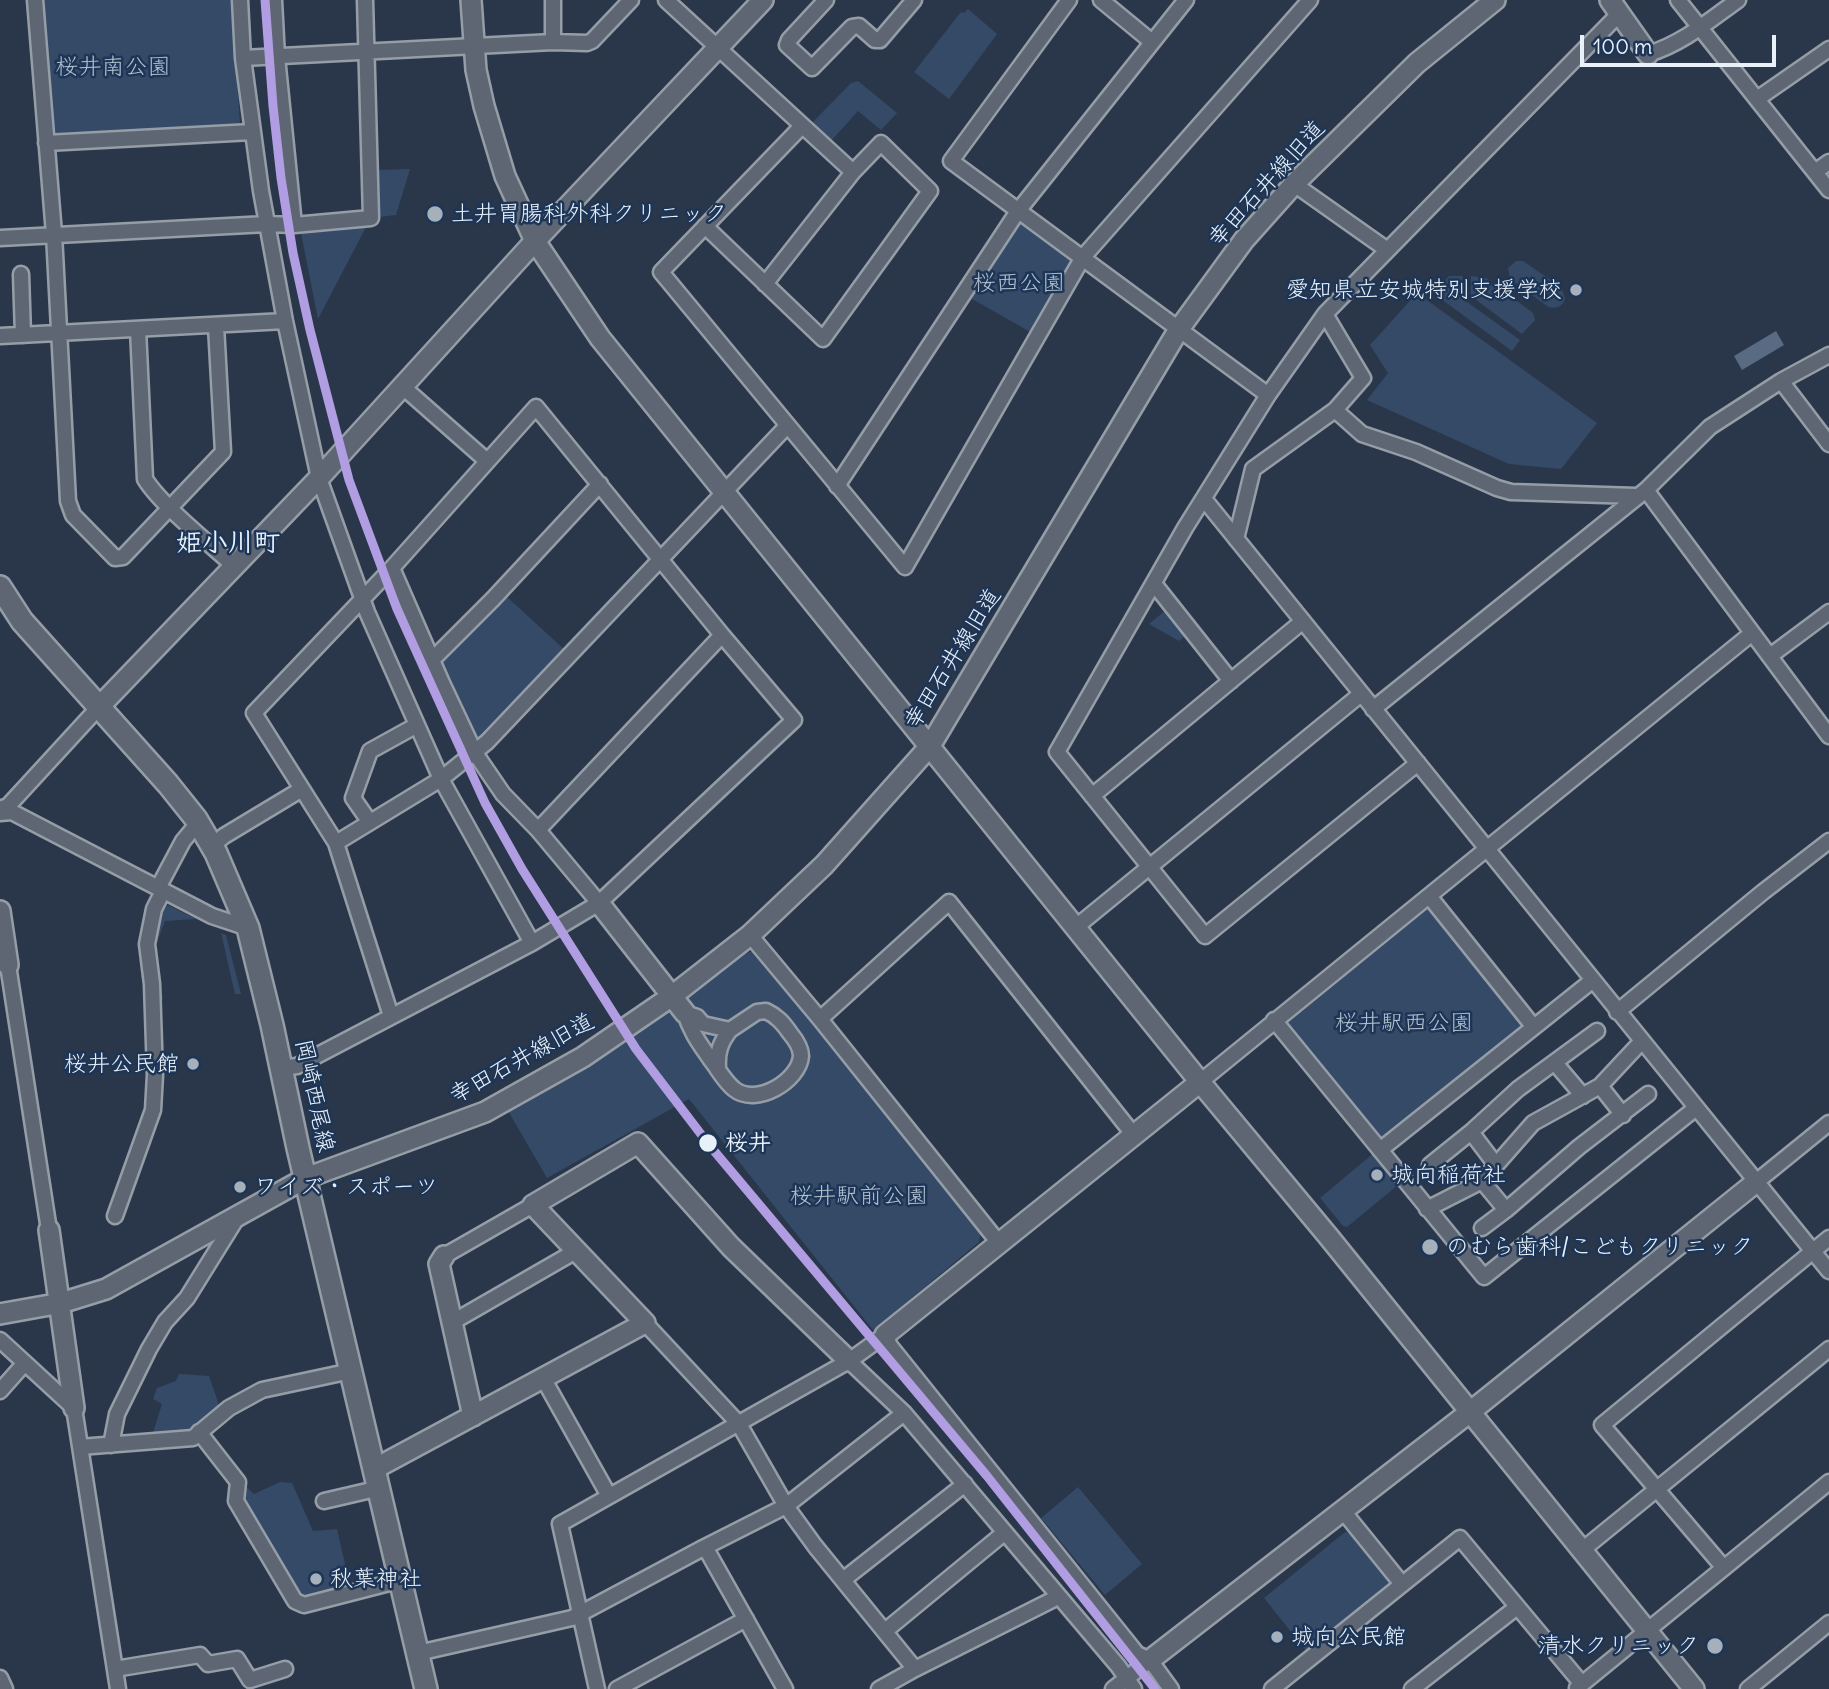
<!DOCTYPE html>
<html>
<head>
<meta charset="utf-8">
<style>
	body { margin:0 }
	#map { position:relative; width:1829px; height:1689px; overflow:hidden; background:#2a374a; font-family:Delius,sans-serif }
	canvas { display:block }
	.scale { position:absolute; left:1580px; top:35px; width:196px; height:32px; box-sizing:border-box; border:4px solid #e8f1f8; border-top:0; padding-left:9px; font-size:21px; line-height:24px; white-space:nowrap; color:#e8f1f8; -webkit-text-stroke:5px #1d3557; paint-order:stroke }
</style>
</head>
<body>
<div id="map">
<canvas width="1829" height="1689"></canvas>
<div class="scale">100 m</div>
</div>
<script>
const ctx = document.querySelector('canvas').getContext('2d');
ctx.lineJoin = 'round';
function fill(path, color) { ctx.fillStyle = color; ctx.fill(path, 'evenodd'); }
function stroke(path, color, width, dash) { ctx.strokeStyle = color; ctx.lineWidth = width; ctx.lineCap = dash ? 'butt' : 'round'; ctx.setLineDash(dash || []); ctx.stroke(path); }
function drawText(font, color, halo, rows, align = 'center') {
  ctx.font = font + ' Delius,"Klee One",sans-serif'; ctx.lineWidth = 5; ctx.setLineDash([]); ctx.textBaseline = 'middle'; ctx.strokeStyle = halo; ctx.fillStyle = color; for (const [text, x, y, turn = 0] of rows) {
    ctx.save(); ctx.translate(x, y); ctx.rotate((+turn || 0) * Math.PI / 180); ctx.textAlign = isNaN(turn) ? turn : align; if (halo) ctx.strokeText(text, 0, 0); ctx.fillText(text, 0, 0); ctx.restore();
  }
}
fill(new Path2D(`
	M40,0H232L240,124L235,129L55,138L50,132Z
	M968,9L997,34L949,99L914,72L961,12L964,13Z
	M858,81L897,113L881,130L858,111L831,141L812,123L851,83Z
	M410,169L396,215L379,217L378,170Z
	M1023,219L1078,257L1032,333L967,296L1014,223Z
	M366,227L318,319L301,233L303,231Z
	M1516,261H1523L1561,287L1565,298C1563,307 1555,310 1547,306L1510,279L1508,268Z
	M1449,276H1463L1460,297L1520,340L1512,351L1433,293Z
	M1471,276L1486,278L1533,313L1535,320L1522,334L1471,296Z
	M1417,293L1597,423L1561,469L1509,464L1367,400L1388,373L1370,345Z
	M505,595L567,652L478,746L440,663Z
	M1167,609L1187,634L1179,641L1149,624Z
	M168,905L196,919L165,921L156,945L163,999H160L154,944L162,910Z
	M1424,906H1431L1524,1020L1521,1030L1385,1139L1379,1138L1285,1023L1288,1016Z
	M221,933L226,935L241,994H235Z
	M753,951L760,955L981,1232L979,1242L873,1330L689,1099L547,1178L507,1109L595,1060L648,1026L742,955Z
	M1375,1152L1398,1181V1185L1347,1227L1343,1226L1320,1198Z
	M179,1374L209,1376L220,1408C193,1431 188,1434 152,1436L162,1404L153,1399L157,1388L176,1381Z
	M280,1482L292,1483L313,1531L337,1529L350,1586L319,1596L298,1598L242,1496L244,1485L254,1494Z
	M1078,1487L1142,1564L1105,1595L1041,1518Z
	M1345,1532L1354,1533L1390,1581L1389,1589L1307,1652L1264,1598Z`), '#354a67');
fill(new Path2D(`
	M1776,331L1784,345L1742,370L1734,356Z`), '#586b83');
const street = new Path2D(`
	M35,0L54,234L68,501L73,515L115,558L123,557L223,452L216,326
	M240,0L243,58L261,191L285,321L319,478L367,612L441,779L532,943
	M274,0L277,57L294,225L371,218L365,0
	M553,0V42
	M666,0L853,172
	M826,0L789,40L787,45L812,68L852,27L859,26L875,40H880L914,0
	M1069,0L951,161L1268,395L1325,314
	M1101,0L1152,42
	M1678,0L1829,190
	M1648,54C1682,44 1710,20 1738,0
	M243,58L553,42L587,43L592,41L631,0
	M1757,99L1829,49
	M802,126L661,272L905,567L1083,257L1310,0
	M46,143L252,132
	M1815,172L1829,162
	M1294,184L1386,249
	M705,226L823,339L930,191L881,143L853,172L765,284
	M0,238L267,224L294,225
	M21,274L23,335
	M138,329L145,479C161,505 210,544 234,566
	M0,336L285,321
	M1781,381L1829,444
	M403,387L487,461
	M1268,395L1185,528L1057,752L1205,936L1418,763
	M1335,410L1362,434L1416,452L1497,488L1511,492L1636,496
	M837,486L1018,211L1186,0
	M1646,490L1829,736
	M1204,499C1412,756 1620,1014 1829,1271
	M1236,539L1253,469L1335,410L1363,378L1325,314L1619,14
	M1155,585L1231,681
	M1770,656L1829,612
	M432,660L493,599L600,484
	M1373,709L1646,490L1710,427L1781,381L1829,355
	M302,789L254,713L392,568
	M1092,796L1303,621
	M0,809L8,806L99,707
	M0,813L12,812L212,916L248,928
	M369,821L353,798L370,751L417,725
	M538,830L722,635L536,407L392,568L442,683L475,753L503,794L538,830L599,903
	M336,843L441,779L487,742L787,426
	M212,846L224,836L302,789L336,843L391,1016
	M158,888L183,841L198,823
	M1429,896L1533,1026
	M1076,927L1361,694
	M750,935L820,1019L999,1243
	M8,965L49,1230
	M766,1011C777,1016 783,1023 790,1033C795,1039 801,1047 801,1056C799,1081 756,1107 734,1089C725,1082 718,1069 711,1060C700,1044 690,1031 685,1013L697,1017L703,1024L730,1030L757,1012Z
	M1617,1012L1763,892L1829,841
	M820,1019L949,902L1133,1134
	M1274,1020L1484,1277L1696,1108
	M1555,1063L1583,1096
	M281,1068L297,1066L532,943L599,903L794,720L722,635
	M718,1069C717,1052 720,1043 730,1030
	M1200,1082L1751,634
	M1600,1086L1623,1115
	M1471,1132L1496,1165
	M1380,1150L1593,980
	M1430,1165L1471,1132L1518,1089L1597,1031
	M1482,1181L1506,1210
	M1755,1183L1829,1123
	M1427,1209L1482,1181L1533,1123L1600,1086L1642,1041
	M115,1216L153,1110L155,1075L152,984L147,944L154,909L163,891
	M1482,1228L1506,1210L1579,1147L1648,1094
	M444,1256L533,1205
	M451,1323L576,1251
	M645,1323L739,1424L786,1506L815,1546L915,1669
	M0,1340L74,1408L118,1689
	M849,1361L885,1335L890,1346L1129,1644L1137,1654L1150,1660L1171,1689
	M543,1378L609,1496
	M0,1391L24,1364
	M199,1432L238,1482L236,1501L295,1601L304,1605L401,1580
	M111,1445L117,1414L149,1349L165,1322L187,1298L238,1216
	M80,1447L193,1438L229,1408L262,1390L351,1371
	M324,1501L380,1488
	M1343,1511L1402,1584
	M705,1547L786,1506L904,1413
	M1581,1551L1829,1349
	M1724,1568L1602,1425L1829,1238
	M843,1580L965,1484
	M885,1631L1004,1533
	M418,1653L572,1618L705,1547L785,1689
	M115,1669L200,1655L208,1664L237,1659L250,1680L285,1669
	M0,1678L5,1689
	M1577,1688L1829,1482
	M597,1689L560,1524L849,1361L904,1413L1118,1666L1134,1689
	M617,1689L746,1619
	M879,1689L915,1669L1058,1597
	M1113,1689L1150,1660
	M1272,1689L1460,1538L1582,1684
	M1412,1689L1517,1607
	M1748,1689L1829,1623`);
const secondary = new Path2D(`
	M471,0L476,70L484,106L505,176L535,241L600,338L1200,1082L1328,1236L1694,1689
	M1610,0L1648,54
	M99,707L319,478L535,241L763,0
	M599,903L685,1013
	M0,911L8,965
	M49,1230L74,1408
	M444,1256L439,1264L473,1416
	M0,1314L61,1303L106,1289L306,1178L485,1112L583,1057L672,996L750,935L824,865L930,746L1179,329L1244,240L1294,184L1417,63L1495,0
	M885,1335L1200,1082
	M376,1468L645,1323L533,1205L638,1143L731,1247L849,1361
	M1150,1660L1470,1412L1755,1183`);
const primary = new Path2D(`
	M0,587L22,621L168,784L196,819L216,853L248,928L272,1025L298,1148L426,1689`);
stroke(street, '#959da7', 19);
stroke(secondary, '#959da7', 24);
stroke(primary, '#959da7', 26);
stroke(street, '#5d6672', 14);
stroke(secondary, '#5d6672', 19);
stroke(primary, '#5d6672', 21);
stroke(new Path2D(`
	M265,0L273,106L281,178L293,253L310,330L349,480L397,609L485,803L522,869L636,1049L710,1146L987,1476L1155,1689`), '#b19de2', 9);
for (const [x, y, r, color] of [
	[435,214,9,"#a6b0bb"],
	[1576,290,7,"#a6b0bb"],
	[193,1064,7,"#a6b0bb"],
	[708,1143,10,"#e8f1f8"],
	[1377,1175,7,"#a6b0bb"],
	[240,1187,7,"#a6b0bb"],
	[1430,1247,9,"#a6b0bb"],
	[316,1579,7,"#a6b0bb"],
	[1277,1637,7,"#a6b0bb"],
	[1715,1646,9,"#a6b0bb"]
]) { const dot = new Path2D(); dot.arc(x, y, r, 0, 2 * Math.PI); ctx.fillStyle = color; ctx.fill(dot); stroke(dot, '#1d3557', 2.5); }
drawText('23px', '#b3c0ce', '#1d3557', [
	["桜井南公園",113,67],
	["桜西公園",1019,283],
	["桜井駅西公園",1404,1023],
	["桜井駅前公園",859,1196]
]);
drawText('23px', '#e8f1f8', '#1d3557', [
	["幸田石井線旧道",1267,184,-48],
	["幸田石井線旧道",953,659,-58],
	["幸田石井線旧道",522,1059,-29],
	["岡崎西尾線",314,1096,78]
]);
drawText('23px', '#e8f1f8', '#1d3557', [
	["土井胃腸科外科クリニック",451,214],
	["愛知県立安城特別支援学校",1562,290,"right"],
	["桜井公民館",179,1064,"right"],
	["城向稲荷社",1391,1175],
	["ワイズ・スポーツ",254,1187],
	["のむら歯科/こどもクリニック",1446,1247],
	["秋葉神社",330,1579],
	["城向公民館",1291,1637],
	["清水クリニック",1699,1646,"right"]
], 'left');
drawText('bold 23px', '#e8f1f8', '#1d3557', [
	["桜井",725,1143]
], 'left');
drawText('bold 26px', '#e8f1f8', '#1d3557', [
	["姫小川町",228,544]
]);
</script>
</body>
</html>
